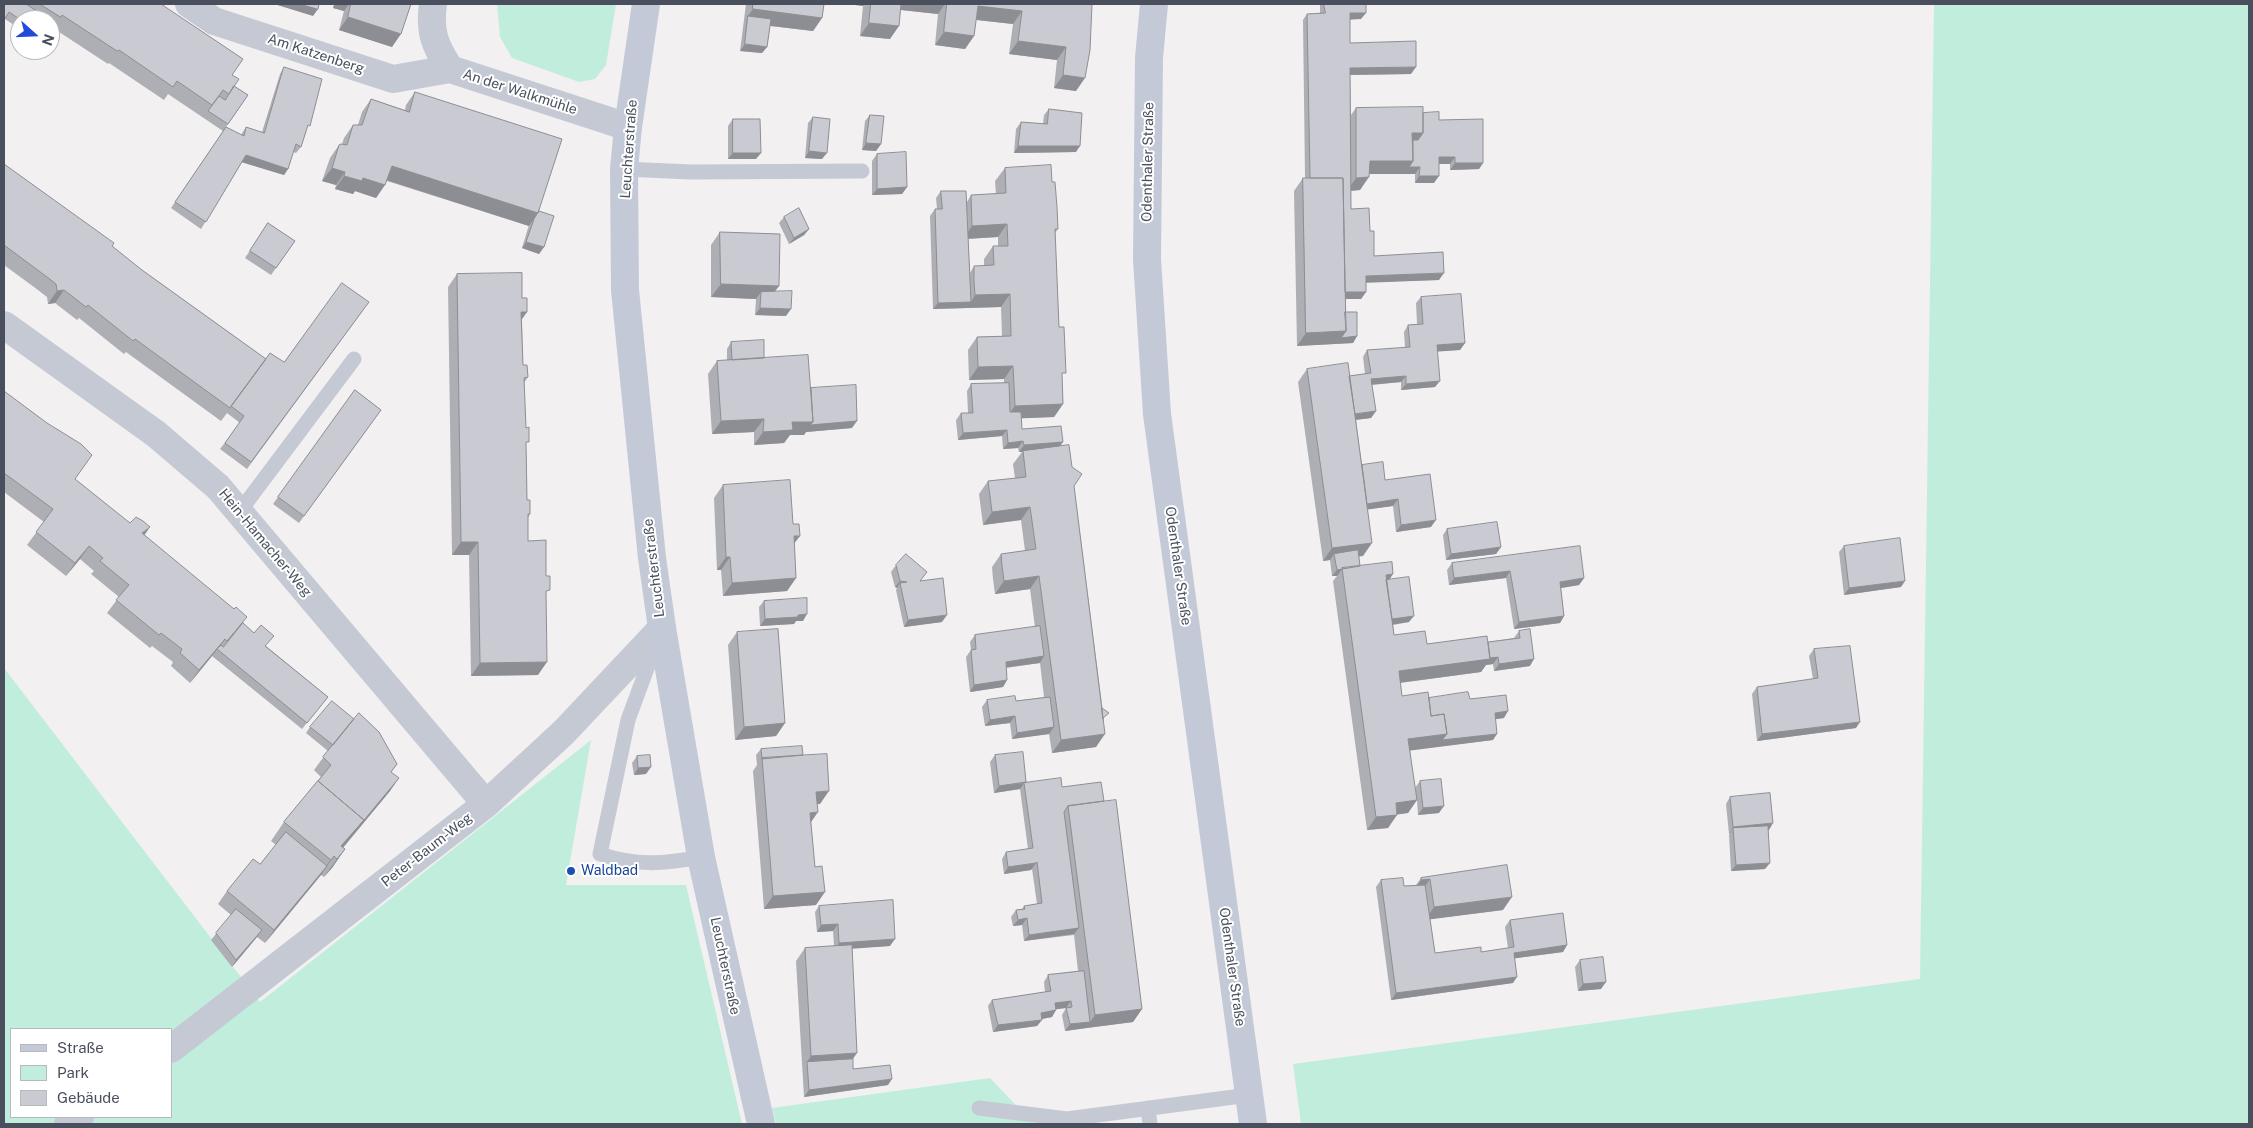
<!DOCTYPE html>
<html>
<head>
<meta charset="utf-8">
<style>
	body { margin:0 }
	#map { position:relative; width:2253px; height:1128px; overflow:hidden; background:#f2f0f0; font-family:"Public Sans",sans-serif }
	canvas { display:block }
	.frame { position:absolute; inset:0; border:5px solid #494f5d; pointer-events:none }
	.legend { position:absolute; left:10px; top:1028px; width:162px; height:90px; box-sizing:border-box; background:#fff; border:1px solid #b6b9be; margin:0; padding:6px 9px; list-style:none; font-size:15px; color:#494f5d }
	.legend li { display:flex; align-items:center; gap:10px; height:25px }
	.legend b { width:25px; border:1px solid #b6b9be }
	.north { position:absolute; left:10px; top:10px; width:50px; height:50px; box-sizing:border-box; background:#fff; border:1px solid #b6b9be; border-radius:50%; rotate:110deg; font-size:14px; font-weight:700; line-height:20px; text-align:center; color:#494f5d }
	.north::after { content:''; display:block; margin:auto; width:18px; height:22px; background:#214bdb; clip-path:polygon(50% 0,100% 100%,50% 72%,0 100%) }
</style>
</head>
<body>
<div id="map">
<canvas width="2253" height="1128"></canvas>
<div class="frame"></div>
<ul class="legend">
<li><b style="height:6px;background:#c4c9d8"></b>Straße</li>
<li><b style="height:14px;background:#c1eedc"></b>Park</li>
<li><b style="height:14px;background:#cacbd2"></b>Gebäude</li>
</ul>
<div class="north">N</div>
</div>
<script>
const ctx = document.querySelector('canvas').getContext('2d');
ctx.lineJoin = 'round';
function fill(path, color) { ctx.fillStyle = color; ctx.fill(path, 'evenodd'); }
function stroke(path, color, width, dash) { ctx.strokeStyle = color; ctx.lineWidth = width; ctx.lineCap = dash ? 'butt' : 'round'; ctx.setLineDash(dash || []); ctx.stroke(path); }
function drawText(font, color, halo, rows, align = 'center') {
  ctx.font = font + ' "Public Sans",sans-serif'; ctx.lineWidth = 4; ctx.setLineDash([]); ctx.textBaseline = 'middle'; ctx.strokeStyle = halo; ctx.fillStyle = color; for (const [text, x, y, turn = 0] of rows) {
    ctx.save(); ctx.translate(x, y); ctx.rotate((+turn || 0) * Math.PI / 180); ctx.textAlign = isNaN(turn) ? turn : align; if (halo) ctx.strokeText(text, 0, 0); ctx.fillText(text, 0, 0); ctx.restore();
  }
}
fill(new Path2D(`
	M497,4H616L606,65L595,79L579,82L512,58L500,37Z
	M1934,4H2249V1124H1301L1293,1064L1920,979Z
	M4,668L260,1002L591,740L566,885H686L742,1124H4ZM11,1029H171V1117H11Z
	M990,1078L1034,1124H776L772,1108Z`), '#c1eedc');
stroke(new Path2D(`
	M624,169L691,172L862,171
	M240,511L354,359
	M656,644L628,720L600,854C635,866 665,864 701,857
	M979,1108L1067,1119L1249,1095
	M1148,1108L1150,1124`), '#c4c9d4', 15);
stroke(new Path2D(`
	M189,4L214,21L393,79L450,69
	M433,4C429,32 435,46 450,69L628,127
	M4,325L156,434L218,487L486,804
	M171,1049L486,804L564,732L662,628
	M68,1124L80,1117`), '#c4c9d4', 28);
stroke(new Path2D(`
	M646,4L628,127L624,169L625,290L652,558L662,628L701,857L761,1124
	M1154,4L1149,58L1147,259L1157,414L1253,1124`), '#c4c9d8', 28);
fill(new Path2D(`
	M4,4H161L232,75L234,86L248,95L226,127L241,135L246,127L262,132L280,74L284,67L306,132L301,147L296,153L293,152L288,169L284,175L242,162L201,229L171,208L223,131L168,94L164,100L109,63L108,64L53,28L51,30L50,29V20H20V29L5,19Z
	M334,4H411L392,47L339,30L344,11L333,8Z
	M746,4H824L822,18L813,31L770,26L767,47L762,53L740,51Z
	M848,4H1092L1076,91L1054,88L1057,60L1009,54L1013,24L976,20L974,36L965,49L935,45L938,14L900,10L890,39L860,36L863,6Z
	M1320,4H1366L1361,19H1350V43L1411,74L1350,75L1351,115L1356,108L1423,113L1439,120L1483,163L1479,169L1450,170V164H1439L1434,183H1415V174H1369L1360,190L1351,191V209L1370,231L1374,256L1439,280L1366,282V292L1361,299H1345V312L1357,336L1353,343L1297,346L1294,191L1303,178H1305L1303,20L1307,14L1320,13Z
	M415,92L539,211L544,247L539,254L522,248L529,225V226L387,181L376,198L355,191L353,194L335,189L336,185L322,181L330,158L339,145L342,144L344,138L353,125H358L362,112L371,99L405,110L406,105Z
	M1049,109L1076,152L1014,153L1016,129L1021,122L1043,124L1044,115Z
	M870,115L881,144L876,151L862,150L865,121Z
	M813,117L822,159L805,158L808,123Z
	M733,119L756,159H728V126Z
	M877,154L907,187L902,194L872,195V161Z
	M4,164L142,270L266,359L284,362L369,302L247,469L220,449L240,423L227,413L221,421L126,352L124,354L79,318L77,320L55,303L48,304L47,297L38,290L4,265Z
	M1005,168L1052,182L1058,229L1055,233L1059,327L1063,404L1054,417L1021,418L1022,429L1060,446L1074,486L1104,720L1096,747L1052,753L1049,734L1012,739L1010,723L985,726L982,707L987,700L1016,701L1044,697L1040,663L1006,668L1007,680L1003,687L970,692L966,657L971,650L970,642L975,635L1035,627L1030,589L995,594L993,579L992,567L1001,554L1025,551L1021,520L983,525L979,494L988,481L1015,478L1013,464L1022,452H1019L1018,448L1003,449L1002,436L958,440L956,420L961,413H968L967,391L971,384L1004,383V379L969,380L968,350L977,337L1002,336L1001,307L933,309L930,216L935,209H937L936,198L941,191L967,202L971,195L996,194L995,181ZM998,237V246H993L984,259V266H974L970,273L968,239Z
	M784,217L809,229L804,235L789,244L779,223Z
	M268,223L295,241L271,275L245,258Z
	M720,232L779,286L775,291L786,316L755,315L756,299L711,297V245Z
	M457,274L522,320L523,365L528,377L524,383L526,446L527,500L530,514L528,518V541L546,596L538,675L471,676L469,555H452L448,287Z
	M1421,297L1465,343L1460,350L1437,351L1435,387L1401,390V382L1372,385L1376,411L1371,418L1356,420L1362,465L1385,480L1431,527L1396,532L1393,506L1368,509L1363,556H1359L1360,566L1393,574L1389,580L1409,622L1393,625L1394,635L1427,644L1488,642L1514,638L1519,631L1530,666L1494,671L1493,664L1486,665L1481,672L1400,683L1402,696L1429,698L1470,699L1504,718L1496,719L1493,740L1410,750L1416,797L1415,788L1420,781L1439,813L1418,815L1417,800L1408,813L1397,814L1388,828L1367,830L1333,581L1337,576H1332L1330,560L1323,561L1298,382L1307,369L1349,376L1365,374L1363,357L1367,350L1405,348L1404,332L1408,325L1417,324L1416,303Z
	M731,342L764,358L811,388L852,428L806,432L804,435H790L784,443L754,445V432L712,434L708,374L717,361L727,360V349Z
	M355,390L381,410L299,523L273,504Z
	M4,391L75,479L144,535L243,623L266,646L328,697L302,729L212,656L190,683L171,666L173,662L152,646L150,648L107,613L119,597L91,574L94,571L80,559L66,576L27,545L44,522L4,492Z
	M723,485L794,543L796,578L787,591L723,596L721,570H717L714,498Z
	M1447,529L1501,547L1496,554L1446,560L1443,535Z
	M1844,546L1901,587L1844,595L1839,552Z
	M1452,563L1584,578L1579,585L1561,588L1564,616L1560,623L1514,629L1506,578L1449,585L1447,570Z
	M896,565L921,581L942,622L904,627L896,590L897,588L895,587L891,572Z
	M764,601L803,621H796L794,624L760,626L759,607Z
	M737,632L785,723L776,736L735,740L728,645Z
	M1814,649L1856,728L1757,741L1752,694L1757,687L1813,679L1809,656Z
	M310,727L397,764L391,772L390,791L343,848L345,849L332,868L324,877L321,875L265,943L257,937L232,967L211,940L231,915L218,904L227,891L260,864L276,845L271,841L284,822L321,777L314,770L328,751L306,733Z
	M761,749L803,755L820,804H817L811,822L816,905L764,909L753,771L757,765L756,755Z
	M995,755L1026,782L1062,787L1104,801L1142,1009L1133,1022L1065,1031L1062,1015L1066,1008L1056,1009L1052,1017L1042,1019L1037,1026L993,1032L988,1006L992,1000L1045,992L1044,982L1048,975L1078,971L1074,935L1024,941L1022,925L1013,926L1011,917L1016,910L1022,909L1024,906L1037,904L1032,869L1031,870L1004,874L1002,859L1006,852L1028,849L1020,789L994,793L990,762Z
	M637,756L646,774L634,775L632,763Z
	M1730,797L1769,830H1768L1765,869L1731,871L1729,835L1730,833L1729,834L1726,804Z
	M1507,865L1503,910L1430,919L1435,953L1481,952L1508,948L1505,927L1510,920L1567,945L1563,952L1515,958L1513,983L1391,1000L1376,887L1381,880L1404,886L1416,885L1421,878Z
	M819,906L890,946L852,948L853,1069L888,1085L804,1097L796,961L805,948L834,946L833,931L817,932L815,912Z
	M1580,960L1601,989L1578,991L1575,967Z`), '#aeafb5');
fill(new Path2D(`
	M274,4H300L318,9L313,16Z
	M335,4H349L344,11L333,8Z
	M848,4H864L863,6Z
	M896,4H945L938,14L893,9Z
	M978,6L1022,11L1013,24L969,19Z
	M753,9L822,18L813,31L747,23L748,16Z
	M1350,13H1366L1361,19L1345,20Z
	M348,17L401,34L392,47L339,30Z
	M869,23L899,26L890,39L860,36Z
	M944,32L974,36L965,49L935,45Z
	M1018,41L1066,47L1057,60L1009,54Z
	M745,44L767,47L762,53L740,51Z
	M1416,67L1411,74L1346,75L1350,68Z
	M1063,75L1085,78L1076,91L1054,88Z
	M1412,133H1423L1414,146H1408Z
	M866,143L881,144L876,151L862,150Z
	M1018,146H1080L1076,152L1014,153Z
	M809,151L827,153L822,159L805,158Z
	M733,153H761L756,159H728Z
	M246,155L288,169L284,175L241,162Z
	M1439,157H1455L1450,164H1434Z
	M1370,161H1413L1420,167L1415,174H1361Z
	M1455,163H1483L1479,169L1450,170Z
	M392,166L538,213L529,226L383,179Z
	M332,168L345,172L336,185L322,181Z
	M344,176L363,178L385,185L376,198L355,191L353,194L335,189Z
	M1419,176H1439L1434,183H1415Z
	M1369,177L1360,190L1347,191L1356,178Z
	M907,187L902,194L872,195L877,189Z
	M1007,224L998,237L963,239L972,226Z
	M809,229L804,235L789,244L794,238Z
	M526,242L544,247L539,254L522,248Z
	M1444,273L1439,280L1361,283L1366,276Z
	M721,284L779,286L769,299L761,292L756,299L711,297Z
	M64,290L55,303L48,304L57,291Z
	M1340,292H1366L1361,299H1335Z
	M1010,294L1001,307L933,309L938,303L971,302L975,295Z
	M760,308L791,309L786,316L755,315Z
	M521,312H527L518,325Z
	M1346,331L1357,336L1353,343L1297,346L1306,333Z
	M1465,343L1460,350L1432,352L1437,345Z
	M1013,366L1004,379L969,380L978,367Z
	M1406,376L1401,382L1367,385L1371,379Z
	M1440,381L1435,387L1401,390L1406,384Z
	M1063,404L1054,417L1005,419L1015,406Z
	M1376,411L1371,418L1345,421L1350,415Z
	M764,419L754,432L712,434L721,421Z
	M857,421L852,428L806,432L804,435H790L784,443L754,445L763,432L792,422Z
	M1007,430L1002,436L958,440L963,433Z
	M1023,441L1018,448L1003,449L1008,443Z
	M1063,442L1058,449L1023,451L1022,452H1019L1024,445Z
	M1398,499L1393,506L1357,511L1362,504Z
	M1030,507L1021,520L983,525L992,512Z
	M1436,520L1431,527L1396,532L1401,525Z
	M150,527L141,540L142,533Z
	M794,536H800L790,549Z
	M461,542H478L469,555H452Z
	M1372,543L1363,556L1335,559L1334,554L1330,560L1323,561L1332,548Z
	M89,546L80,559L66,576L75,563Z
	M1501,547L1496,554L1446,560L1451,554Z
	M726,557H730L721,570H717Z
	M1342,569L1337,576H1332L1337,570Z
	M1510,571L1506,578L1449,585L1454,578Z
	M1393,574L1384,587L1386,575Z
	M1039,576L1030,589L995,594L1004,581Z
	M796,578L787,591L723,596L732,583Z
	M1584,578L1579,585L1555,589L1560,582Z
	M900,581L907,582L900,583L897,588L895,587Z
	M1905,581L1901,587L1844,595L1849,588Z
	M807,614L803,621H796L794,624L760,626L765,619Z
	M947,615L942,622L904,627L908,620Z
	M1414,616L1409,622L1382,626L1387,620Z
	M1564,616L1560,623L1514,629L1519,622Z
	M225,639L212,656L190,683L199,670Z
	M1044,656L1040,663L1001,668L1006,662Z
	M1498,657L1493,664L1486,665L1481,672L1390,684L1399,671Z
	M1534,659L1530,666L1494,671L1499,664Z
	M547,662L538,675L471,676L480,663Z
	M1007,680L1003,687L970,692L974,685Z
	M1508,711L1504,718L1490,720L1495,713Z
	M1015,716L1010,723L985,726L990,720Z
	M1860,722L1856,728L1757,741L1762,734Z
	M785,723L776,736L735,740L744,727Z
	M1054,727L1049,734L1012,739L1017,733Z
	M1105,734L1096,747L1052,753L1061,740Z
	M1447,734H1497L1493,740L1399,752L1408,739Z
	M651,767L646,774L634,775L638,768Z
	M399,778L390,791L335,857L341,846Z
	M1024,783L1020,789L994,793L999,786Z
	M829,791L820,804L807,805L816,792Z
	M1417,800L1408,813L1387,816L1396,803Z
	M1444,806L1439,813L1418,815L1423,808Z
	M818,812L809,825L810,813Z
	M1397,815L1388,828L1367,830L1376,817Z
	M1773,823L1769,830L1734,833L1733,828L1730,833L1729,834L1733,827Z
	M345,849L332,868L324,877L337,859Z
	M334,856L321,875L265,943L274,930Z
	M1036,863L1031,870L1004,874L1008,867Z
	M1770,863L1765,869L1731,871L1736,865Z
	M1430,879L1421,892L1412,893L1421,880Z
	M825,892L816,905L764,909L773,896Z
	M1512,897L1503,910L1425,920L1434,907Z
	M1027,918L1022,925L1013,926L1018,920Z
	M838,924L833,931L817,932L821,925Z
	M1079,928L1074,934L1024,941L1029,935Z
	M262,930L257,937L232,967L236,960Z
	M895,939L890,946L835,950L839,943Z
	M1567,945L1563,952L1510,959L1514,953Z
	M1517,977L1513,983L1391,1000L1396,993Z
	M1606,982L1601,989L1578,991L1583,984Z
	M1071,1001L1066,1008L1050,1010L1055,1003Z
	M1142,1009L1133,1022L1086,1028L1095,1015Z
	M1056,1010L1052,1017L1036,1020L1041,1013Z
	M1042,1020L1037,1026L993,1032L998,1025Z
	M1090,1022L1086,1028L1065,1031L1070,1024Z
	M857,1053L848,1066L807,1062L811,1056Z
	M892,1079L888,1085L804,1097L809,1090Z`), '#8d8e93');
const building = new Path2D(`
	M4,4H26L41,14L37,20H21L9,12L4,20Z
	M40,4H161L243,59L232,75L239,79L229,94L223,90L212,105L177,81L173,87L119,50L117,51L62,15L61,17Z
	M300,4H319L318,9Z
	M351,4H411L401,34L348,17Z
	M753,4H824L822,18L753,9Z
	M871,4H901L899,26L869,23Z
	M947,4H1092L1090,50L1085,78L1063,75L1066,47L1018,41L1022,11L978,6L974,36L944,32Z
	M1324,4H1366V13H1350V43L1416,41V67L1350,68L1351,209L1369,208L1370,231H1374V256L1443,252L1444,273L1366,276V292H1345L1343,178H1310L1307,14L1325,13Z
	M748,16L771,19L767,47L745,44Z
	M284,67L322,79L310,126L308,125L301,147L296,144L288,169L246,155L206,222L175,202L226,127L244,136L246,127L264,133Z
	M234,86L248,95L228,124L208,111L219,96L225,100Z
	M415,92L562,139L538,213L392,166L385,185L363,178L362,181L344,176L345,172L332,168L339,145L341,144L347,145L353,125H362L371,99L409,112Z
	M1423,107V133H1412L1413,161H1370L1369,177L1356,178V108Z
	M1049,109L1082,113L1080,146H1018L1021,122L1047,124Z
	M1439,112V120L1483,119V163H1455V157H1439V176H1419L1420,167H1409L1413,161V140H1418L1423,133V113Z
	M870,115L884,116L881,144L866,143Z
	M813,117L830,119L827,153L809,151Z
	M733,119H760L761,153H733Z
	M906,152L907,187L877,189V154Z
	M4,164L114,243L112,246L142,270L266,359L230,408L135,339L133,341L88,305L86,307L64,290L57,291L56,284L47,277L4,245Z
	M1051,165L1052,182H1055L1057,207L1058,229H1055L1059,327H1064L1066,373H1062L1063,404L1015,406L1013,366L978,367L977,337L1011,336L1010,294L975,295L974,282V266L994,265L993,246H1008L1007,224L972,226L971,195L1006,193L1005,168Z
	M1303,178H1343L1346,331L1306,333Z
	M941,191H966L971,302L938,303L935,209H942Z
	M799,208L809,229L794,238L784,217Z
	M539,211L554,216L544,247L526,242L534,219Z
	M268,223L295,241L276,268L250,251Z
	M720,232L780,234L779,286L721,284Z
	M522,273V298H527V312H521L523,365H527L528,377L524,378L526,428L529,427V442H526L527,500H530V514H528V541L546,540V576H550V590L546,591L547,662L480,663L478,542H461L457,274Z
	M342,283L369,302L251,462L225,443L244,416L231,406L270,353L284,362Z
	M792,291L791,309L760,308L761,292Z
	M1461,294L1465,343L1437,345L1440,381L1406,384V376L1371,379L1376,411L1355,414L1349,376L1371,373L1367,350L1410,347L1408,325L1423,324L1421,297Z
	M1345,312H1357V336L1341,338L1346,331Z
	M764,340V358L732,360L731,342Z
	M808,355L813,422H792L793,430L763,432L764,419L721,421L717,361Z
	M1348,363L1372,543L1332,548L1307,369Z
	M1009,383L1010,412H1021L1022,429L1061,426L1063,442L1024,445L1023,441L1008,443L1007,430L963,433L961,413H973L971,384Z
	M856,385L857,421L810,425L813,422L811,388Z
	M355,390L381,410L304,516L278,497Z
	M4,391L47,423L81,444L92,455L75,479L130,523L136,517L143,521L150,527L142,533L234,609L236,607L247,617L227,641L225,639L199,670L180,653L182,649L161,633L159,635L116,600L129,585L100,561L103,558L89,546L75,563L36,532L53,509L4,473Z
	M1069,445L1072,467L1082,474L1074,486L1105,734L1061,740L1039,576L1004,581L1002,566L1001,554L1036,549L1030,507L992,512L988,481L1026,477L1023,451Z
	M1383,462L1385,480L1430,474L1436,520L1401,525L1398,499L1367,504L1362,465Z
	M790,480L793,524H799L800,536H794L796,578L732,583L730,557H726L723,485Z
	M1497,522L1501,547L1451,554L1447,529Z
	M1900,538L1905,581L1849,588L1844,546Z
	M1580,546L1584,578L1560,582L1564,616L1519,622L1510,571L1454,578L1452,563Z
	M1358,550L1360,566L1337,570L1334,554Z
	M906,554L927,572L920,581L943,578L947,615L908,620L900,583L907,582L900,581L896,565Z
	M1392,562L1393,574L1386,575L1394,635L1425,631L1427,644L1487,636L1490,659L1399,671L1402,696L1428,692L1431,716L1444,714L1447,734L1408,739L1417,800L1396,803L1397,815L1376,817L1342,568Z
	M1409,577L1414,616L1392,619L1386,580Z
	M807,598V614L798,615V617L765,619L764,601Z
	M243,623L254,633L261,625L274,636L265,646L328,697L307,723L217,649L221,645L223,647Z
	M1040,626L1044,656L1006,662L1007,680L974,685L971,650L976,649L975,635Z
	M778,629L785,723L744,727L737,632Z
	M1530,629L1534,659L1499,664L1498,657L1490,658L1488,642L1520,638L1519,631Z
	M1850,646L1860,722L1762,734L1757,687L1818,678L1814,649Z
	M1468,692L1470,699L1506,695L1508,711L1495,713L1497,734L1442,740L1447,734L1444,714L1431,716L1429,698Z
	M1015,696L1016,701L1050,697L1054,727L1017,733L1015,716L990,720L987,700Z
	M332,701L354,719L333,745L310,727Z
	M1102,708L1109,713L1103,718Z
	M359,713L379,732L397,764L391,772L399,778L360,825L364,820L318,781L331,765L323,757Z
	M802,746L803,755L762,759L761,749Z
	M1023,752L1026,782L999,786L995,755Z
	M827,754L829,791L816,792L818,812L810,813L815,867L822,866L825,892L773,896L762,758Z
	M650,755L651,767L638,768L637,756Z
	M1061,778L1062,787L1101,782L1104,801L1068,806L1064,812L1079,928L1029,935L1027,918L1018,920L1016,910L1025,909L1024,906L1042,903L1037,862L1036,863L1008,867L1006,852L1033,848L1024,783Z
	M1441,779L1444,806L1423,808L1420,781Z
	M318,781L364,820L341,846L345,849L337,859L334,856L331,860L284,822Z
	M1770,793L1773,823L1733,827L1730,797Z
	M1116,800L1142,1009L1095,1015L1068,806Z
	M1768,826L1770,863L1736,865L1733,828Z
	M286,832L327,866L274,930L227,891L253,859L260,864Z
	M1507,865L1512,897L1434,907L1430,879L1421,880V878Z
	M1403,878L1404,886L1425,885L1435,953L1481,947V952L1514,947L1510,920L1563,913L1567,945L1514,953L1517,977L1396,993L1381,880Z
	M893,900L895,939L839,943L838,924L821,925L819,906Z
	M236,909L262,930L236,960L216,933Z
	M852,945L857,1053L811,1056L805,948Z
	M1603,957L1606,982L1583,984L1580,960Z
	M1084,971L1090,1022L1070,1024L1066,1008L1072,1007L1071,1001L1055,1003L1056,1010L1041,1013L1042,1020L998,1025L992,1000L1051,991L1048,975Z
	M853,1059V1069L890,1065L892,1079L809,1090L807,1062Z`);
fill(building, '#cacbd2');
stroke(building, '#8d8e93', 1);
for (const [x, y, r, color] of [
	[571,871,5,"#1a4fb4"]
]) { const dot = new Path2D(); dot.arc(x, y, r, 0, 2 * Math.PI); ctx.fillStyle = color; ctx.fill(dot); stroke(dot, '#fff', 2); }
drawText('14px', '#494f5d', '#fff', [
	["Am Katzenberg",316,54,18],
	["An der Walkmühle",520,92,18],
	["Leuchterstraße",629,149,-86],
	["Odenthaler Straße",1148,162,-89],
	["Hein-Hamacher-Weg",265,543,50],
	["Odenthaler Straße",1178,566,82],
	["Leuchterstraße",654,568,-97],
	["Peter-Baum-Weg",427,850,-38],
	["Leuchterstraße",725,966,78],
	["Odenthaler Straße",1232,967,82]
]);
drawText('14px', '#164399', '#fff', [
	["Waldbad",581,871]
], 'left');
</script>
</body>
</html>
